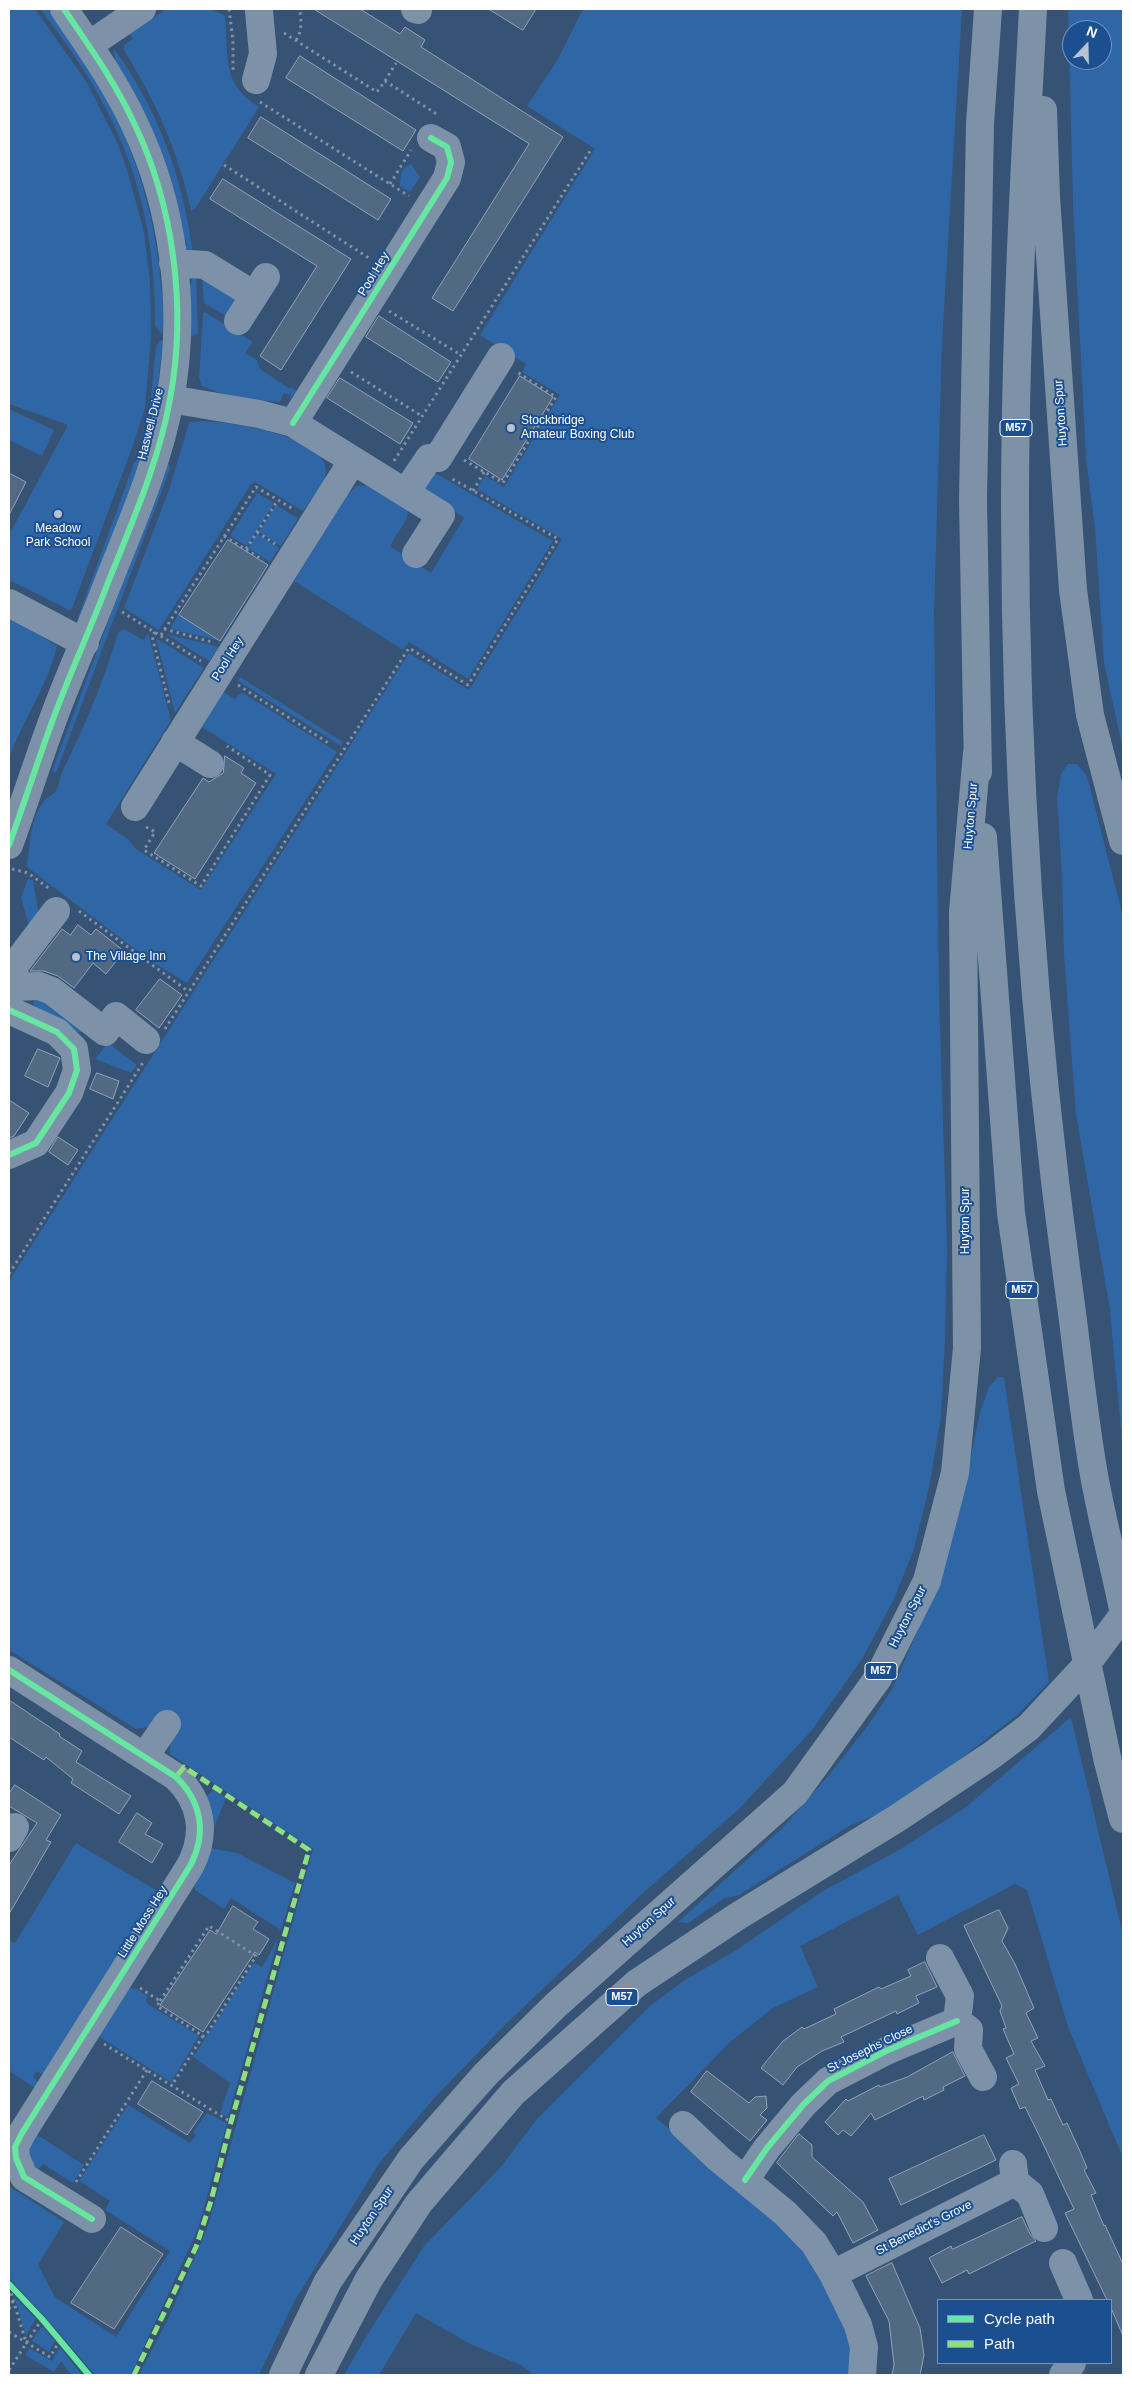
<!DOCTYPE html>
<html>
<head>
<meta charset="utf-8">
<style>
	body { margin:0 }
	#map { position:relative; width:1132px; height:2384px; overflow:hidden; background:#365274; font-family:Helvetica,sans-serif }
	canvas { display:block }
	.frame { position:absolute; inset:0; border:10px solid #fff; pointer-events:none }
	.legend { position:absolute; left:937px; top:2299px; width:175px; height:65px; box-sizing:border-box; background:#1b4f8f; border:1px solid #7695bc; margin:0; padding:6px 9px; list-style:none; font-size:15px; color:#fff }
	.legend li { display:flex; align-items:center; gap:10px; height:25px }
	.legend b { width:25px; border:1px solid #7695bc }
	.north { position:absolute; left:1062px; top:20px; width:50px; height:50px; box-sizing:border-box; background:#1b4f8f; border:1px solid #7695bc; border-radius:50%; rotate:21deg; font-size:14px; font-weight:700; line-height:20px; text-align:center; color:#fff }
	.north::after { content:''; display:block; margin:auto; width:18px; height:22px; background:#b9c2ce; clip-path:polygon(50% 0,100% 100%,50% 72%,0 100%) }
</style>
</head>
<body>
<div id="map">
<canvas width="1132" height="2384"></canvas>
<div class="frame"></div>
<ul class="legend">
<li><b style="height:6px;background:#66e7a1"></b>Cycle path</li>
<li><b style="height:6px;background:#8de07e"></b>Path</li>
</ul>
<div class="north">N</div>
</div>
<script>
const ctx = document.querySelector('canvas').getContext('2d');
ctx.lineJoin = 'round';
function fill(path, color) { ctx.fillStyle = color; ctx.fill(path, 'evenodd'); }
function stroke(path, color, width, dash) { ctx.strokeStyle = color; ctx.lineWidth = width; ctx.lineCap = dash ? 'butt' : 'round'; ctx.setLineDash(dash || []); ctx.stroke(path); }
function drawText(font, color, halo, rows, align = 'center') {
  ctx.font = font + ' Helvetica,sans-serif'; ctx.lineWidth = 4; ctx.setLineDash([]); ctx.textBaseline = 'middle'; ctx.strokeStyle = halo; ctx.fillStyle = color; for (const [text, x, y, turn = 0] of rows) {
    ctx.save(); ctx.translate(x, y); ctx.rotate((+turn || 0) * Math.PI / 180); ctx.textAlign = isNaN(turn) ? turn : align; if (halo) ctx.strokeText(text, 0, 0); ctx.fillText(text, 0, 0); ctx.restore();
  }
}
fill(new Path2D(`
	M9,9H35L86,81L118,144L128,173L144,232L150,281L151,338L145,408L132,448L71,611L9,580V535L68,425L9,404Z
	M40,9H48C109,88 147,166 159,266C161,288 166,313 162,334L155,326C156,197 119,110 40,9Z
	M167,9H211L225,16C229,56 220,83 259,107L195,209L191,211C179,153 155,100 124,50V45L133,39L129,34Z
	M583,9H962L942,344L934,614L939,994L947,1248L945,1341L941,1416L929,1488L913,1552L893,1601L862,1659L812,1730L739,1809L643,1893L505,2025L437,2095L380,2162L294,2302L259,2375H139L168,2319L208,2226L313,1849L170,1754V1728L153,1726L136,1729L9,1650V1281L409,653L469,690L562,539L477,489L485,476L504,487L560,395L522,372L526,364L480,335L595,149L527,106L558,59Z
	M1068,9H1123V750L1104,663L1095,528L1086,459L1073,204ZM1072,30H1102V60H1072Z
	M114,49C159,110 183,179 193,254L183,247L187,246L185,238H183L115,63Z
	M411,164L420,177L410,192L400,186C401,175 400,169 411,164Z
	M196,271L198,333L190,338L187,285L191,284L192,279L188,278Z
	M202,277L235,296L236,301L229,318L204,303Z
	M205,312L253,342L245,353L257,360L260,369L290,389L291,387L297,391L289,400L291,395L284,393L280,402C259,400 220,396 202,386L199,377L203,314Z
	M160,340L163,341L155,409L144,448L142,449L141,444L150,408L156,346Z
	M9,409L54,430L42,456L9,440Z
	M199,421C225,421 329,435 326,472C325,485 310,500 303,511L255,482L251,484L159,630L124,608L169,490L189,423Z
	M140,455L142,461L80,618L77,620L134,463Z
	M167,465H169L170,469L56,773L52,771Z
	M430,470L553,541L468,679L409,642L403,650L294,581L348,494L357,486L367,485L407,508C412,521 393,534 391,547L431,573L464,518L419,488Z
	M257,493L274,503L247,546L230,536Z
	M276,505L298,518L281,546L259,532Z
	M257,534L279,548L270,562L248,548Z
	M178,615L217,640L170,629Z
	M9,616L57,646C48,685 23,720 9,758Z
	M124,629L143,640L148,633L171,720L106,824L128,839L136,849L201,890L276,774L202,727L223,692L235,699L238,694L243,693L337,752L187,983L148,959L27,867C30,846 30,819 44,801C47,797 52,795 55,792C59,787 60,776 63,770C85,726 104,680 118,633Z
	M166,634L219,647L209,661Z
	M156,638L204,668L175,713Z
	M240,677L343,742L341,746L238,681Z
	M1068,764H1077L1087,776L1123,917V1452L1110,1310L1076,1115L1064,955L1062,876L1057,798L1061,774Z
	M28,879L33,880L39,917L30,929L21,898Z
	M40,993L87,1032H76L35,1009L33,1003Z
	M108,1043L137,1065L131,1073L95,1059Z
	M998,1377H1004L1049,1682L1017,1715L931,1782L879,1814L851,1825L739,1895L723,1899L688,1923L678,1922L784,1826L829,1775L869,1724L892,1689L930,1603L964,1491L980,1412L989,1387Z
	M1071,1717L1123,1935V2158L1068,2027L1027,1890L1015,1884L918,1935L898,1895L800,1946L818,1987L773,2008L730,2042L656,2118L798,2234L851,2334V2375H534L521,2365L470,2344L416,2313L379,2375H344L364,2340L424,2246L500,2168L537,2119L651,2005L685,1980L735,1951L823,1891L899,1850L966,1807Z
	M213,1790L226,1798L212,1833L207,1801V1796Z
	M76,1843L159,1892L43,2075L37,2071L33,2077L38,2082L35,2088L9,2071V1940L15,1943Z
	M209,1848L237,1853L295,1883L281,1930L231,1898L224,1909L195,1890L194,1886Z
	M278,1939L228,2117L220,2113L230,2083L193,2057L254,1963L262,1967Z
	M131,1988L136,1989L148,1996L146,2000L148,2004L199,2036L171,2082L98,2036L125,1991Z
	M128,2105L190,2143L196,2135L193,2132L207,2113L227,2123L198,2229L131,2375H95L46,2318L9,2278V2186L64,2222L38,2265L55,2297L116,2337L170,2251L105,2210L110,2201L79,2181Z
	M35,2136L41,2137L84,2165L73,2183L43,2164L38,2170L32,2171L27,2145Z
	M14,2296L36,2319L26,2335Z
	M42,2326L55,2341L49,2352L32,2341Z
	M60,2347L82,2375H71L61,2361L54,2372L25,2355L29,2348L52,2361Z`), '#2f66a5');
const building = new Path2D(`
	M314,9H360L400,34L405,27L425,40L421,47L563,137L453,311L432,298L529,144Z
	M489,9H536L523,30Z
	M300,56L416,130L403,151L286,78Z
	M261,117L391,199L378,220L248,138Z
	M223,179L351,259L281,370L260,356L317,266L210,199Z
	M379,316L451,362L438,382L366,337Z
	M520,376L553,397L502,480L469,459Z
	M340,378L413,423L400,444L327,398Z
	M9,473L26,482L9,515Z
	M228,540L268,565L220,641L179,615Z
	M225,756L244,768L241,773L256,783L195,879L154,853L203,778L209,782L223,773Z
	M78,925L91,935L96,929L124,951L106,974L93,963L74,988L58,976L44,971H30L62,929L70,935Z
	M160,979L182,995L159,1028L136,1010Z
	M38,1049L60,1058L48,1087L25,1076Z
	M97,1073L119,1081L113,1099L90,1089Z
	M9,1100L29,1113L14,1136L9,1138Z
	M58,1137L78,1150L68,1165L49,1152Z
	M9,1700L60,1734L59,1736L82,1751L76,1762L131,1796L119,1814L71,1783L73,1779L46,1757L44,1760L9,1737Z
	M15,1785L61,1815L46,1840L51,1842L9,1914V1865L37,1823L9,1806V1794Z
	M137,1813L152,1823L145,1834L163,1844L152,1863L119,1842Z
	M233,1906L258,1922L253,1929L269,1939L259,1955L255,1952L203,2032L160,2005L210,1930L216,1934Z
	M999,1910L1008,1928L1002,1941L1015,1964L1034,2008L1026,2013L1038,2038L1031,2041L1045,2066L1035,2070L1048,2100L1051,2099L1063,2125L1067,2123L1079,2149L1087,2168L1084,2170L1096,2193L1091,2195L1104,2226L1105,2225L1123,2264V2336L1111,2308V2300H1107L1065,2213L1074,2209L1037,2131L1025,2107L1020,2109L1011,2088L1019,2084L1006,2058L1014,2054L1003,2029L1006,2028L1000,2011L1002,2006L964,1926Z
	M925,1962L937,1987L916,1996L919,2003L897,2014L896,2011L841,2037L844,2042L822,2051L797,2067L783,2085L761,2068L783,2041L802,2027L804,2029L836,2014L834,2009L879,1987L881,1989L911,1976L908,1970Z
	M953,2052L965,2076L943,2087L944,2090L924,2100L923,2096L875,2120L871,2113L851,2136L843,2130L838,2135L825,2122L846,2099L848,2101L879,2085L880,2087L907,2077Z
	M707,2071L749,2103L755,2097L766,2096L767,2108L760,2115L767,2120L750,2141L691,2092Z
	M152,2081L203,2112L187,2135L138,2104Z
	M799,2134L812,2145V2157L863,2202L878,2230L853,2243L837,2212L833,2216L777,2163Z
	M984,2135L996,2160L901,2205L889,2179Z
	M1022,2217L1030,2234L1036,2241L969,2274L967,2270L942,2283L929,2258L951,2246L952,2249Z
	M121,2227L163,2254L114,2329L71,2303Z
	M892,2263L920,2328L924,2355L920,2375H892L894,2365L889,2321L866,2276Z`);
fill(building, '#526984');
stroke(building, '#92a2b6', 1);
stroke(new Path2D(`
	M229,9L233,41V73
	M284,33L377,92L385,81L435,113L433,116
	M296,40C302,32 302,18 299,9
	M385,81L396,63
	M260,102L409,196
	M224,165L369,258
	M390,184L411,150
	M389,311L461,355
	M351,372L422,416
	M464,460L503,483L556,397L517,372
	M394,461L590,151
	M473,491L484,472
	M257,532L275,544
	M224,536L263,560
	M246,549L278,500
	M122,612L201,661
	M164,629L212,642
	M155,632L152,636L170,707
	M161,635L256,487L295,510
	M238,685L330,744
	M146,827L155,832L144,850L201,886L270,775L227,746
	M12,869L28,873L50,889
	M79,911L189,992
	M165,1029L409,648L468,685L558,539L449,477
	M9,1274L144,1061
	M140,1988L160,2001L157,2006L203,2036L172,2085
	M160,2001L209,1926L256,1956L208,2032L203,2036
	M104,2044L231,2122
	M76,2182L147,2070
	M12,2287L11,2293L26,2342
	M9,2309L13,2301
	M9,2332L50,2357L60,2340
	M9,2370L42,2319`), '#7d92a8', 3, [2.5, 4]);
stroke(new Path2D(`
	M415,9L418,10
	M89,45L142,9
	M256,80L263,54L259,11
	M173,263L205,265L254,295
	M238,321L266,277
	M170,399L259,414L293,423L441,515L416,554
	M293,423L447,178L451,162L447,147L431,138
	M406,492L429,458H438L501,357
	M9,603L85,643
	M175,742L210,764
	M135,807L353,460
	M9,845C24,804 37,763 52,722C67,680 86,639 102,598C127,533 158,467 170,399C187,309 174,206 134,123C115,82 89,46 64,9
	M13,987L15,965L56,911
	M9,993L13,987L39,986L52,991L105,1032L116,1016L146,1040
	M9,1010L57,1032L74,1049L77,1070L69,1093L36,1143L9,1155
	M9,1670L176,1777C202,1802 207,1834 190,1866L22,2133L15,2147L16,2158L24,2177L92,2219
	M145,1756L167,1724
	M9,1838L15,1827
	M940,1958L960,1996L957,2021L969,2030L968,2049L983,2077
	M683,2125L719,2159L785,2213L814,2243L833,2274L858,2325L864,2347L862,2375
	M1013,2164L1015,2182L1030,2194L1044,2228
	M745,2180L767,2148L803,2105L828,2081L886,2051L957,2021
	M1063,2263L1079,2300
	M833,2274L1015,2182
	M1063,2375L1072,2363`), '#7d92a8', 28);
stroke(new Path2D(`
	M1033,9C1024,176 1015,342 1015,509C1015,768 1033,1027 1068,1283C1077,1347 1083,1412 1094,1475C1102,1520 1114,1565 1123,1609
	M1043,110L1046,197L1073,590L1090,715L1123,841
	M978,772L973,500L980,124L988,9
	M983,837L1011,1213L1051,1491L1108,1762L1123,1819
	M283,2375L328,2281L411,2159L485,2075L556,2005L795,1793L878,1678L927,1581L955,1473L967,1348L963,912L977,753
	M319,2375L369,2279L419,2203L513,2093L637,1983L738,1916L896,1819L992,1755L1029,1727L1083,1669L1123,1615`), '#7e92a7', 28);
stroke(new Path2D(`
	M134,2375L196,2247L211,2201L231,2122L309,1850L184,1767L176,1777`), '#8de07e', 5, [10, 5]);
stroke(new Path2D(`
	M293,423L447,178L451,162L447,147L431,138
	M9,845C24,804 37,763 52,722C67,680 86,639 102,598C127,533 158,467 170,399C187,309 174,206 134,123C115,82 89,46 64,9
	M9,1010L57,1032L74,1049L77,1070L69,1093L36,1143L9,1155
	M9,1670L176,1777C202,1802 207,1834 190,1866L22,2133L15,2147L16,2158L24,2177L92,2219
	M745,2180L767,2148L803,2105L828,2081L886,2051L957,2021
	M9,2284L42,2319L89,2375`), '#66e7a1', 6);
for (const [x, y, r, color] of [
	[511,428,5,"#b9c2ce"],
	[58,514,5,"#b9c2ce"],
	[76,957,5,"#b9c2ce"]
]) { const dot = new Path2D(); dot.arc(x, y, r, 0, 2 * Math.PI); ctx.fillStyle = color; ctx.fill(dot); stroke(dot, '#1b4f8f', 2); }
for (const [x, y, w] of [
	[1016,428,32],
	[1022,1290,32],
	[881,1671,32],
	[622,1997,32]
]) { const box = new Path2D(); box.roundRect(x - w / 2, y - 8.5, w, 17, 4); ctx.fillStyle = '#1b4f8f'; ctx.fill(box); stroke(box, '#fff', 1); }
drawText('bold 11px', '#fff', null, [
	["M57",1016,428],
	["M57",1022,1290],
	["M57",881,1671],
	["M57",622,1997]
]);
drawText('12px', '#fff', '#1b4f8f', [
	["Pool Hey",374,274,-59],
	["Huyton Spur",1061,413,-94],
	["Haswell Drive",151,424,-76],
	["Pool Hey",228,659,-58],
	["Huyton Spur",971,816,-85],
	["Huyton Spur",966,1221,-90],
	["Huyton Spur",908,1617,-63],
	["Little Moss Hey",143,1922,-58],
	["Huyton Spur",649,1922,-42],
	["St Josephs Close",870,2049,-26],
	["Huyton Spur",372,2216,-56],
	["St Benedict's Grove",924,2228,-27]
]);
drawText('12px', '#fff', '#1b4f8f', [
	["Stockbridge",521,421],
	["Amateur Boxing Club",521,435],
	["Meadow",58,529,"center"],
	["Park School",58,543,"center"],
	["The Village Inn",86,957]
], 'left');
</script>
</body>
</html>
